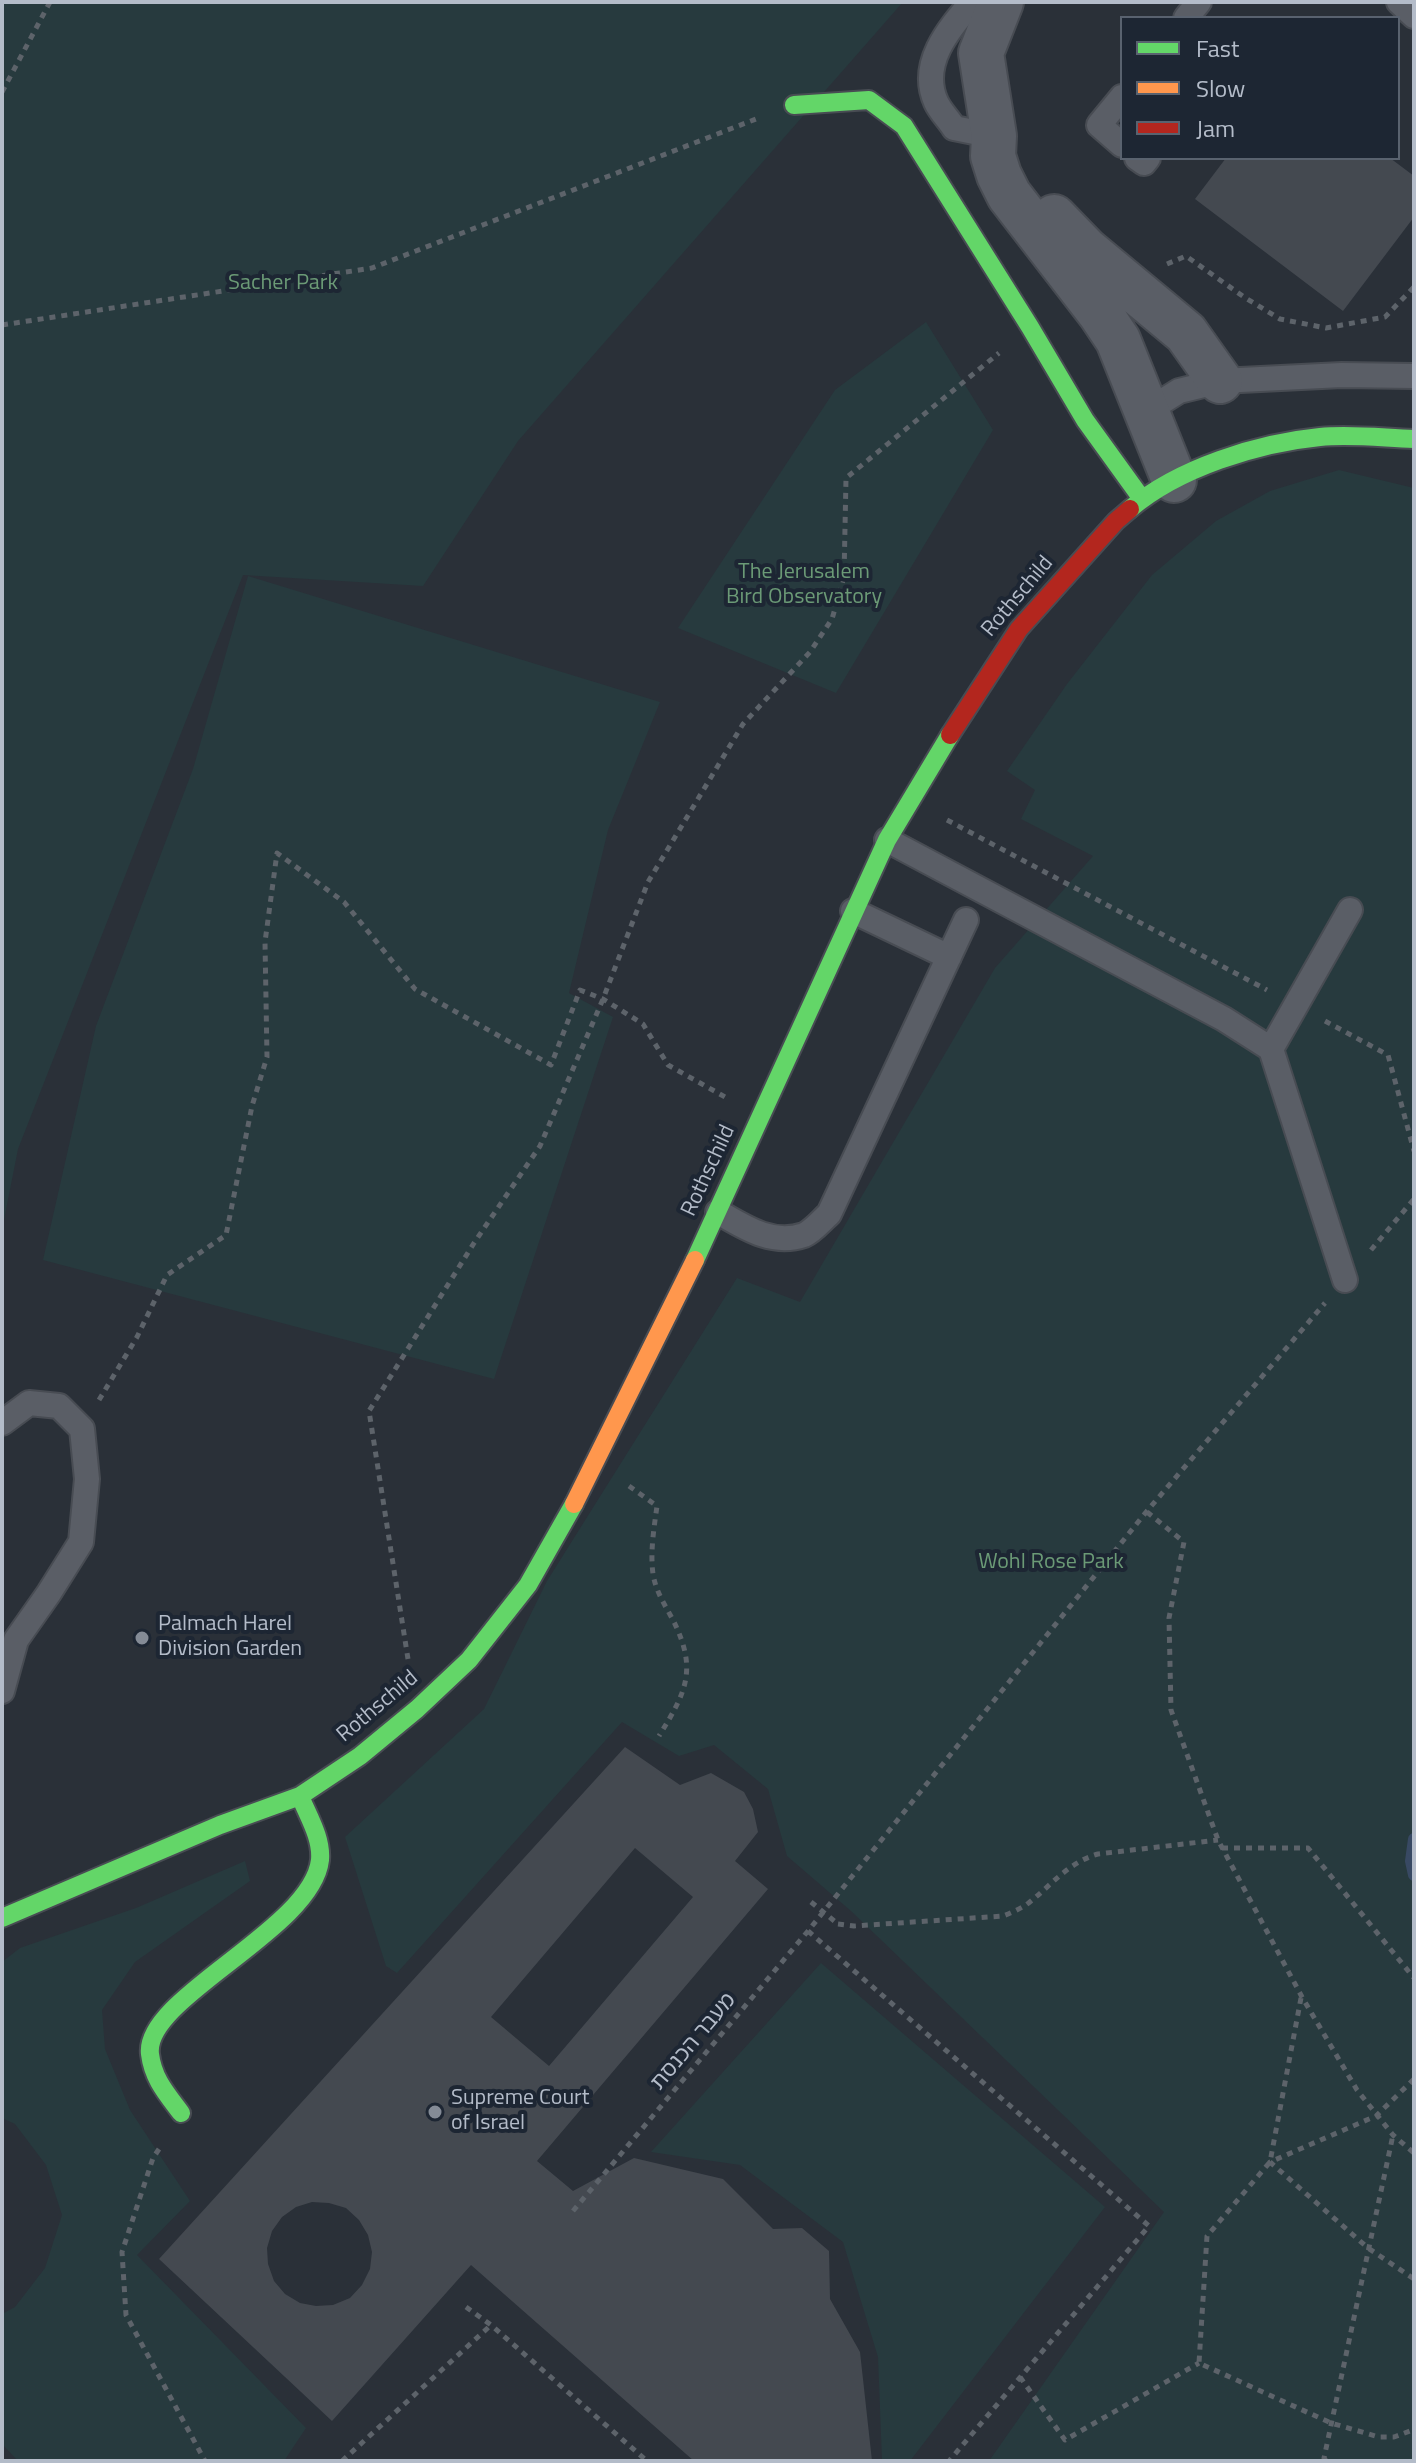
<!DOCTYPE html>
<html>
<head>
<meta charset="utf-8">
<style>
	body { margin:0 }
	#map { position:relative; width:1416px; height:2463px; overflow:hidden; background:#2a3038; font-family:"Titillium Web",sans-serif }
	canvas { display:block }
	.frame { position:absolute; inset:0; border:4px solid #b4bcc9; pointer-events:none }
	.legend { position:absolute; left:1120px; top:16px; width:280px; height:144px; box-sizing:border-box; background:#1d2633; border:2px solid #59626f; margin:0; padding:10px 14px; list-style:none; font-size:24px; color:#b4bcc9 }
	.legend li { display:flex; align-items:center; gap:16px; height:40px }
	.legend b { width:40px; border:2px solid #59626f }
</style>
</head>
<body>
<div id="map">
<canvas width="1416" height="2463"></canvas>
<div class="frame"></div>
<ul class="legend">
<li><b style="height:10px;background:#63d668"></b>Fast</li>
<li><b style="height:10px;background:#ff974d"></b>Slow</li>
<li><b style="height:10px;background:#b3261e"></b>Jam</li>
</ul>
</div>
<script>
const ctx = document.querySelector('canvas').getContext('2d');
ctx.lineJoin = 'round';
function fill(path, color) { ctx.fillStyle = color; ctx.fill(path, 'evenodd'); }
function stroke(path, color, width, dash) { ctx.strokeStyle = color; ctx.lineWidth = width; ctx.lineCap = dash ? 'butt' : 'round'; ctx.setLineDash(dash || []); ctx.stroke(path); }
function drawText(font, color, halo, rows, align = 'center') {
  ctx.font = font + ' "Titillium Web","Noto Sans Hebrew",sans-serif'; ctx.lineWidth = 8; ctx.setLineDash([]); ctx.textBaseline = 'middle'; ctx.strokeStyle = halo; ctx.fillStyle = color; for (const [text, x, y, turn = 0] of rows) {
    ctx.save(); ctx.translate(x, y); ctx.rotate((+turn || 0) * Math.PI / 180); ctx.textAlign = isNaN(turn) ? turn : align; if (halo) ctx.strokeText(text, 0, 0); ctx.fillText(text, 0, 0); ctx.restore();
  }
}
fill(new Path2D(`
	M2,2H903L518,441L423,586L243,575L18,1149L2,1230Z
	M926,322L993,430L836,693L678,628L835,390Z
	M1339,470L1414,488V2461H989L1164,2212L851,1911L787,1856L768,1789L714,1745L679,1756L622,1722L397,1973L386,1966L345,1837L484,1709L547,1581L737,1278L800,1302L995,968L1093,856L1021,819L1035,790L1007,771L1067,684L1152,575L1216,521L1270,491Z
	M248,576L660,702L608,830L569,993L613,1017L494,1379L43,1260L96,1026L193,769Z
	M245,1861L250,1881L135,1962L102,2010L105,2049L130,2110L190,2201L137,2255L306,2428L284,2461H18L2,2444V2314L15,2307L45,2268L62,2215L46,2165L15,2124L2,2118V1962L20,1948L136,1908Z
	M821,1963L1105,2207L910,2461L882,2460L878,2357L843,2242L740,2165L651,2152Z`), '#273a3e');
stroke(new Path2D(`
	M1414,1839L1411,1861L1414,1875`), '#384963', 12);
fill(new Path2D(`
	M1226,158H1390L1414,176V217L1343,311L1195,199Z
	M625,1747L680,1785L711,1773L744,1792L753,1809L758,1832L735,1861L768,1889L537,2161L573,2191L634,2158L723,2179L773,2229L802,2228L829,2251L830,2299L860,2352L872,2461H694L471,2265L332,2421L159,2259ZM635,1848L693,1897L549,2066L491,2017ZM312,2202L329,2203L346,2208L359,2220L368,2235L372,2252L370,2269L362,2285L350,2298L333,2305L316,2306L300,2303L285,2294L274,2281L268,2264L267,2248L272,2231L282,2217L296,2207Z`), '#444950');
const lane = new Path2D(`
	M972,2C948,30 919,64 936,102C940,111 949,120 954,128L994,136
	M1399,2L1414,16
	M1186,18L1199,2
	M1122,97L1099,125L1122,145
	M1137,158L1144,163L1148,158
	M1147,411L1179,391L1220,381L1342,375L1414,376
	M887,840L1224,1019L1271,1049L1345,1280
	M853,911L949,957
	M1271,1049L1350,910
	M718,1212C744,1227 772,1246 804,1235C813,1231 822,1220 829,1214L966,920
	M2,1423L29,1403L59,1406L82,1429L87,1479L81,1542L49,1593L16,1640L2,1691`);
const street = new Path2D(`
	M1001,2L981,53L994,136L993,156L999,175L1009,195L1100,313L1118,340L1174,480
	M1054,217L1086,250L1186,333L1220,381`);
const fast = new Path2D(`
	M794,105L869,100L904,126L1030,327L1085,420L1142,499
	M1130,509C1178,468 1258,443 1320,437C1351,434 1383,438 1414,439
	M695,1260L887,840L950,735
	M2,1918L220,1825L300,1796L360,1756L417,1709L469,1660L528,1585L574,1504
	M181,2113C167,2094 153,2079 150,2054C143,1998 312,1930 320,1860C322,1838 308,1816 300,1796`);
const slow = new Path2D(`
	M574,1504L695,1260`);
const jam = new Path2D(`
	M950,735L1019,629L1116,521L1130,509`);
stroke(lane, '#484c53', 28);
stroke(street, '#484c53', 48);
stroke(fast, '#484c53', 22);
stroke(slow, '#484c53', 22);
stroke(jam, '#484c53', 22);
stroke(new Path2D(`
	M2,92L50,2
	M1167,264L1186,256L1244,297L1280,319L1326,328L1385,317L1414,287
	M2,325L372,268L756,119
	M947,820L1267,990
	M1325,1021L1388,1055L1414,1151
	M1371,1250L1414,1199
	M99,1400L137,1337L167,1275L226,1235L252,1106L267,1057L265,942L277,853L344,902L415,989L551,1065L580,990L603,999L643,1024L668,1065L725,1097
	M629,1486L657,1506C654,1528 650,1552 653,1574C656,1592 665,1605 673,1620C698,1670 686,1692 659,1736
	M1147,1512L1184,1542L1169,1618L1171,1710L1218,1840L1302,1997L1357,2090L1393,2135L1414,2153
	M408,1659L369,1411L474,1243L540,1146L603,999L648,882L743,724L810,652L832,619L844,577L846,478L999,353
	M1222,1848H1308L1414,1978
	M838,1924L854,1926L1003,1916C1011,1913 1019,1909 1026,1905C1051,1886 1067,1863 1098,1854L1218,1840
	M808,1931L1149,2226L949,2461
	M1301,1998L1270,2162L1207,2236L1199,2363L1331,2423L1379,2437H1394L1410,2431L1414,2427
	M1414,2079L1376,2116L1270,2162L1368,2248L1414,2279
	M159,2149L153,2158L122,2252L126,2315L205,2461
	M573,2211L808,1931L1147,1511L1325,1303
	M466,2307L491,2325L647,2461
	M1020,2377L1065,2440L1199,2363
	M342,2461L491,2325
	M1326,2461L1324,2458L1393,2135`), '#5d636a', 5, [6, 6]);
stroke(lane, '#5a5e66', 24);
stroke(street, '#5a5e66', 44);
stroke(fast, '#63d668', 18);
stroke(slow, '#ff974d', 18);
stroke(jam, '#b3261e', 18);
stroke(new Path2D(`
	M811,1902L838,1924`), '#5d636a', 5, [6, 6]);
for (const [x, y, r, color] of [
	[142,1638,8,"#848b96"],
	[435,2112,8,"#848b96"]
]) { const dot = new Path2D(); dot.arc(x, y, r, 0, 2 * Math.PI); ctx.fillStyle = color; ctx.fill(dot); stroke(dot, '#1d2633', 3); }
drawText('22px', '#6b9a76', '#1d2633', [
	["Sacher Park",283,284],
	["The Jerusalem",804,573],
	["Bird Observatory",804,598],
	["Wohl Rose Park",1051,1563]
]);
drawText('22px', '#b4bcc9', '#1d2633', [
	["Rothschild",1018,597,-50],
	["Rothschild",709,1171,-65],
	["Rothschild",378,1707,-40],
	["מעבר הכנסת",694,2042,-50]
]);
drawText('22px', '#b4bcc9', '#1d2633', [
	["Palmach Harel",158,1625],
	["Division Garden",158,1650],
	["Supreme Court",451,2099],
	["of Israel",451,2124]
], 'left');
</script>
</body>
</html>
